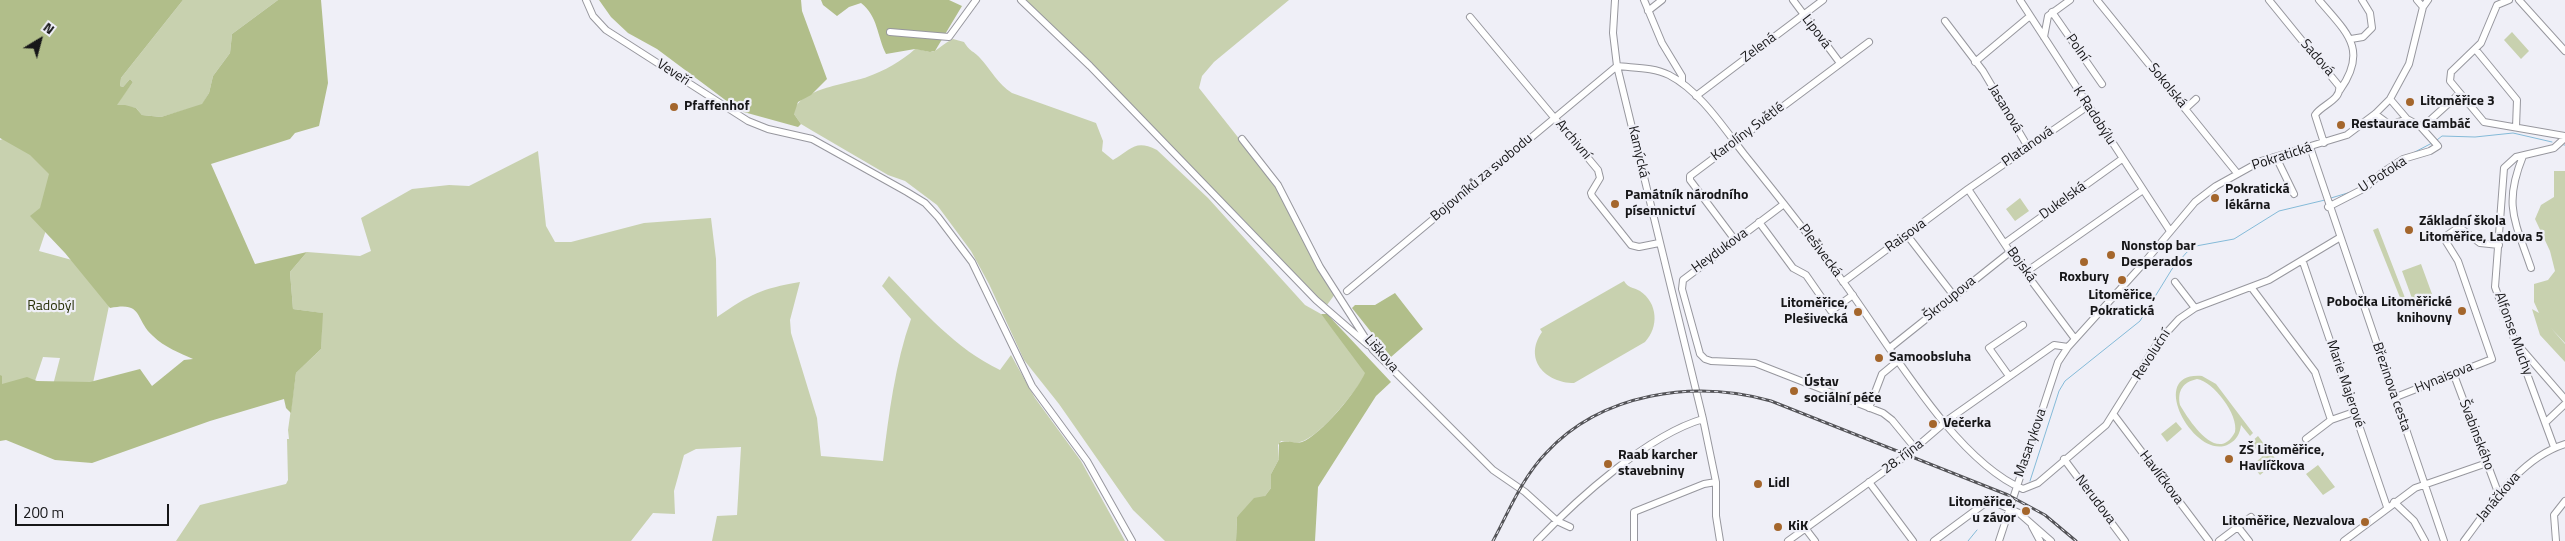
<!DOCTYPE html>
<html>
<head>
<meta charset="utf-8">
<style>
	body { margin:0 }
	#map { position:relative; width:2565px; height:541px; overflow:hidden; background:#efeff7; font-family:"Titillium Web",sans-serif }
	canvas { display:block }
	.north { position:absolute; left:15px; top:15px; width:50px; height:50px; -webkit-text-stroke:4px #efeff7; paint-order:stroke; rotate:37deg; font-size:14px; font-weight:700; line-height:20px; text-align:center; color:#161618 }
	.north::after { content:''; display:block; margin:auto; width:18px; height:22px; background:#161618; clip-path:polygon(50% 0,100% 100%,50% 72%,0 100%) }
	.scale { position:absolute; left:15px; top:504px; width:154px; height:22px; box-sizing:border-box; border:2px solid #161618; border-top:0; padding-left:6px; font-size:15px; line-height:18px; white-space:nowrap; color:#161618; -webkit-text-stroke:4px #efeff7; paint-order:stroke }
</style>
</head>
<body>
<div id="map">
<canvas width="2565" height="541"></canvas>
<div class="north">N</div>
<div class="scale">200 m</div>
</div>
<script>
const ctx = document.querySelector('canvas').getContext('2d');
ctx.lineJoin = 'round';
function fill(path, color) { ctx.fillStyle = color; ctx.fill(path, 'evenodd'); }
function stroke(path, color, width, dash) { ctx.strokeStyle = color; ctx.lineWidth = width; ctx.lineCap = dash ? 'butt' : 'round'; ctx.setLineDash(dash || []); ctx.stroke(path); }
function drawText(font, color, halo, rows, align = 'center') {
  ctx.font = font + ' "Titillium Web",sans-serif'; ctx.lineWidth = 4.5; ctx.setLineDash([]); ctx.textBaseline = 'middle'; ctx.strokeStyle = halo; ctx.fillStyle = color; for (const [text, x, y, turn = 0] of rows) {
    ctx.save(); ctx.translate(x, y); ctx.rotate((+turn || 0) * Math.PI / 180); ctx.textAlign = isNaN(turn) ? turn : align; if (halo) ctx.strokeText(text, 0, 0); ctx.fillText(text, 0, 0); ctx.restore();
  }
}
fill(new Path2D(`
	M183,0H278L232,34L230,53L213,76L209,93L202,105L161,117L142,115L136,108L116,105L133,82L130,79L123,87L120,86L121,78Z
	M1025,0H1289L1214,62L1202,76L1199,88L1275,184L1335,294L1327,305L1317,298L1241,217Z
	M2512,32L2529,51L2521,59L2504,40Z
	M953,39L964,42C971,53 973,50 980,58C991,70 998,84 1012,93L1096,123L1103,141L1102,151L1113,160C1132,149 1135,139 1157,150L1208,198L1305,305L1321,314L1363,366L1366,373L1363,379C1351,396 1320,437 1300,442C1295,444 1287,441 1281,441L1278,445L1279,459L1271,474V488L1265,496L1237,517L1236,541H1165L1133,510L1059,404L1024,360L989,284L971,251L937,205L905,181L888,175L811,130L801,124L794,114C795,89 848,84 867,77C884,71 902,61 915,49C921,49 926,52 932,52C937,51 945,42 953,39Z
	M87,108L39,251L116,272L93,383L53,385L60,358L43,357L33,387H0V140Z
	M538,151L546,226L555,242H571L644,223L711,218L716,259L717,317C751,294 760,289 800,282L790,320L791,333L817,418L821,456L883,461C889,414 895,364 911,319L882,286L889,276C923,311 956,349 1000,370L1011,355L1035,398L1081,461L1125,541H712L717,516L737,515L741,447L696,449L684,455L674,491L675,514L653,513L631,541H176L200,505L286,484L288,480L287,439H289L288,430L296,373L321,349L322,313L293,309L290,272L307,252L360,256L371,251L361,218L412,189L449,185L469,186Z
	M2554,171H2565V343L2551,328L2565,344V362L2540,335L2532,309L2539,313L2534,302V284L2548,280L2555,271L2550,251L2535,219L2541,205L2554,197Z
	M2020,198L2029,211L2015,221L2006,209Z
	M2378,228L2407,303L2403,305L2373,230Z
	M2421,264L2432,294L2413,301L2402,271Z
	M1624,281C1628,288 1633,287 1640,291C1658,303 1659,327 1645,342L1574,383C1545,383 1523,359 1542,332L1540,329Z
	M2202,376L2216,384L2253,433L2250,436L2241,425C2240,433 2237,440 2229,444C2196,463 2144,371 2202,376ZM2197,379C2213,381 2239,415 2235,432C2218,465 2190,422 2180,405C2177,391 2183,382 2197,379Z
	M2176,422L2182,429L2167,442L2161,434Z
	M2258,436L2277,461L2260,475L2252,465L2262,457L2251,442Z
	M2318,465L2335,487L2323,495L2306,474Z`), '#c8d1af');
fill(new Path2D(`
	M0,0H183L121,78L120,86L123,87L130,79L133,82L117,105H125L136,108L142,115L161,117L202,104L209,93L213,76L230,53L232,34L278,0H321L328,83L319,126L295,133L290,139L211,164L255,264L307,252L290,272L293,309L323,313L321,349L296,373L291,413L286,408L284,399L210,421L92,463L55,460L6,440L0,441V375L2,376V384L27,377L37,381L90,382L140,369L152,386L184,360L193,359C180,353 164,347 153,336C134,319 144,301 110,308L65,253L30,216L40,208L49,174L30,155L0,138Z
	M599,0H801L802,11L827,79L811,95L798,102L794,114L801,124L798,127L740,111L657,49L628,33L611,17Z
	M821,0H949L962,6L935,51L930,52L915,49L886,54C877,36 878,16 861,3L849,7L837,16L823,5Z
	M1395,293L1423,329L1391,357L1352,308L1355,305H1375Z
	M1321,314H1327L1391,382L1376,396L1318,487L1315,541H1236L1237,517L1254,498L1265,496L1271,488V474L1279,459V443C1287,439 1294,444 1302,442C1320,436 1358,390 1365,373Z`), '#b1be8a');
stroke(new Path2D(`
	M2437,140L2442,136L2475,137L2513,133L2552,142
	M2564,145H2565
	M2413,153L2432,143
	M2331,198L2351,192
	M2030,481L2059,391L2065,381L2140,321L2172,269L2187,252L2196,246L2234,239L2279,211L2325,200
	M1968,541L1977,530`), '#84bad8', 1);
const minor = new Path2D(`
	M586,0L593,16L606,30L748,121L768,129L812,139L907,192L925,203L938,217L972,262L1032,386L1087,461L1132,541
	M1021,0L1090,66L1316,300L1368,345
	M1615,0L1613,33L1617,66L1703,419L1716,482V516L1720,541
	M1644,0L1662,43L1682,76V83
	M1793,0L1840,63
	M2020,0L2170,231
	M2097,0L2237,173
	M2269,0L2339,86C2342,100 2321,105 2315,115L2324,143
	M2319,0C2346,32 2369,49 2340,90
	M2417,0L2423,7
	M2509,0L2497,5L2481,43L2451,72L2450,81L2484,122L2565,136
	M2519,0L2565,51
	M1648,11L1662,0
	M2052,12L2102,84
	M1470,17L1598,170L1600,178L1591,193L1592,196L1631,245L1639,247L1659,243
	M1945,21L1983,71L2028,147
	M890,32L949,37L976,0
	M2044,37L2048,16L2070,0
	M2351,39L2363,37L2372,28L2370,13L2362,0
	M2476,50L2517,100L2516,127
	M1975,62L2030,16
	M1617,66C1634,68 1653,67 1669,75C1700,91 1723,127 1744,154C1778,196 1812,239 1844,283C1889,344 1954,460 2023,489L2038,483L2106,425L2158,342L2179,319L2195,308L2269,280L2339,238
	M1696,96L1823,0
	M2390,99L2407,119L2420,126L2427,123L2459,94
	M2185,109L2196,99
	M2375,114L2390,125L2407,119
	M1242,139L1278,185L1320,267L1373,350L1493,470L1525,492L1557,521L1570,527
	M2310,147L2444,541
	M2523,156C2503,205 2515,221 2531,268
	M2276,157L2294,194
	M1968,189L2010,252L2075,339
	M1784,204L1683,280L1682,289L1700,354L1705,359L1711,361L1755,363L1883,413L1892,420L1915,448
	M2328,207L2365,188L2383,172L2403,159L2430,151L2438,146L2420,126
	M1759,222L1793,268L1806,275L1831,311L1853,295
	M1907,235L1954,296
	M1735,240L1690,180V176L1869,42
	M2005,243L2122,159
	M2303,262L2387,507
	M2026,272L2143,190
	M1843,282L1968,189L2088,106
	M2175,282L2195,308
	M2251,287L2315,372L2331,420
	M1347,291L1617,66
	M2518,345L2565,399
	M1891,347L2010,252
	M2454,375L2499,495
	M2009,376L1989,348L2023,325
	M2396,397L2492,359L2458,261L2445,240L2446,236L2459,227L2480,243L2499,245
	M1869,408L1882,374L1899,360
	M2114,415L2209,541
	M2546,422L2565,404
	M2306,439L2331,420L2354,412
	M2554,447L2495,287L2504,168L2516,157L2554,148L2565,138
	M2064,459L2125,541
	M1869,482L1913,541
	M2394,502L2414,521L2425,541
	M2032,526L2040,541
	M2238,527L2249,541
	M1805,528L1815,541
	M1537,541C1577,499 1648,435 1703,419
	M1634,541V512L1704,484L1716,482
	M1788,541L1907,455L1949,419L2054,345L2068,347
	M1934,541L1984,504L1992,501L2019,513L2051,541
	M1999,541L2058,362L2068,347L2143,264L2195,202L2216,186L2261,161L2347,135L2375,114L2390,99L2409,64L2423,7L2428,0
	M2219,541L2251,517
	M2344,541L2415,488L2487,463
	M2464,541C2491,505 2520,458 2565,444
	M2556,541L2554,515L2565,501`);
stroke(minor, '#97979e', 8);
stroke(minor, '#fff', 6);
const rail = new Path2D(`
	M1493,541C1509,511 1522,478 1546,453C1601,393 1694,379 1771,401L2008,495L2045,515L2076,541`);
stroke(rail, '#545458', 3);
stroke(rail, '#efeff7', 1, [4]);
for (const [x, y, r, color] of [
	[2410,102,5,"#a4662c"],
	[674,107,5,"#a4662c"],
	[2341,125,5,"#a4662c"],
	[2215,198,5,"#a4662c"],
	[1615,204,5,"#a4662c"],
	[2409,230,5,"#a4662c"],
	[2111,255,5,"#a4662c"],
	[2084,262,5,"#a4662c"],
	[2122,280,5,"#a4662c"],
	[2462,311,5,"#a4662c"],
	[1858,312,5,"#a4662c"],
	[1879,358,5,"#a4662c"],
	[1794,391,5,"#a4662c"],
	[1933,424,5,"#a4662c"],
	[2229,459,5,"#a4662c"],
	[1608,464,5,"#a4662c"],
	[1758,484,5,"#a4662c"],
	[2026,511,5,"#a4662c"],
	[2365,522,5,"#a4662c"],
	[1778,527,5,"#a4662c"]
]) { const dot = new Path2D(); dot.arc(x, y, r, 0, 2 * Math.PI); ctx.fillStyle = color; ctx.fill(dot); stroke(dot, '#efeff7', 2); }
drawText('14px', '#161618', '#efeff7', [
	["Lipová",1816,32,53],
	["Zelená",1759,48,-37],
	["Polní",2077,48,55],
	["Sadová",2317,58,49],
	["Veveří",673,73,33],
	["Sokolská",2167,86,51],
	["Jasanová",2005,109,59],
	["K Radobýlu",2094,116,57],
	["Karolíny Světlé",1748,132,-37],
	["Archivní",1573,140,50],
	["Platanová",2028,147,-35],
	["Kamýcká",1638,152,77],
	["Pokratická",2282,157,-18],
	["U Potoka",2383,175,-33],
	["Bojovníků za svobodu",1482,178,-40],
	["Dukelská",2063,201,-36],
	["Raisova",1906,236,-36],
	["Heydukova",1720,251,-36],
	["Plešivecká",1820,251,53],
	["Bojská",2021,265,54],
	["Škroupova",1950,299,-39],
	["Alfonse Muchy",2513,334,70],
	["Liškova",1381,354,49],
	["Revoluční",2152,355,-57],
	["Hynaisova",2444,378,-22],
	["Marie Majerové",2345,384,71],
	["Březinova cesta",2391,387,71],
	["Švabinského",2476,435,69],
	["Masarykova",2031,443,-71],
	["28. října",1903,457,-37],
	["Havlíčkova",2161,478,53],
	["Janáčkova",2499,497,-50],
	["Nerudova",2095,500,53]
]);
drawText('bold 14px', '#161618', '#efeff7', [
	["Litoměřice 3",2420,102],
	["Pfaffenhof",684,107],
	["Restaurace Gambáč",2351,125],
	["Pokratická",2225,190],
	["lékárna",2225,206],
	["Památník národního",1625,196],
	["písemnictví",1625,212],
	["Základní škola",2419,222],
	["Litoměřice, Ladova 5",2419,238],
	["Nonstop bar",2121,247],
	["Desperados",2121,263],
	["Roxbury",2084,278,"center"],
	["Litoměřice,",2122,296,"center"],
	["Pokratická",2122,312,"center"],
	["Pobočka Litoměřické",2452,303,"right"],
	["knihovny",2452,319,"right"],
	["Litoměřice,",1848,304,"right"],
	["Plešivecká",1848,320,"right"],
	["Samoobsluha",1889,358],
	["Ústav",1804,383],
	["sociální péče",1804,399],
	["Večerka",1943,424],
	["ZŠ Litoměřice,",2239,451],
	["Havlíčkova",2239,467],
	["Raab karcher",1618,456],
	["stavebniny",1618,472],
	["Lidl",1768,484],
	["Litoměřice,",2016,503,"right"],
	["u závor",2016,519,"right"],
	["Litoměřice, Nezvalova",2355,522,"right"],
	["KiK",1788,527]
], 'left');
drawText('14px', '#283008', '#efeff7', [
	["Radobýl",51,307]
]);
</script>
</body>
</html>
